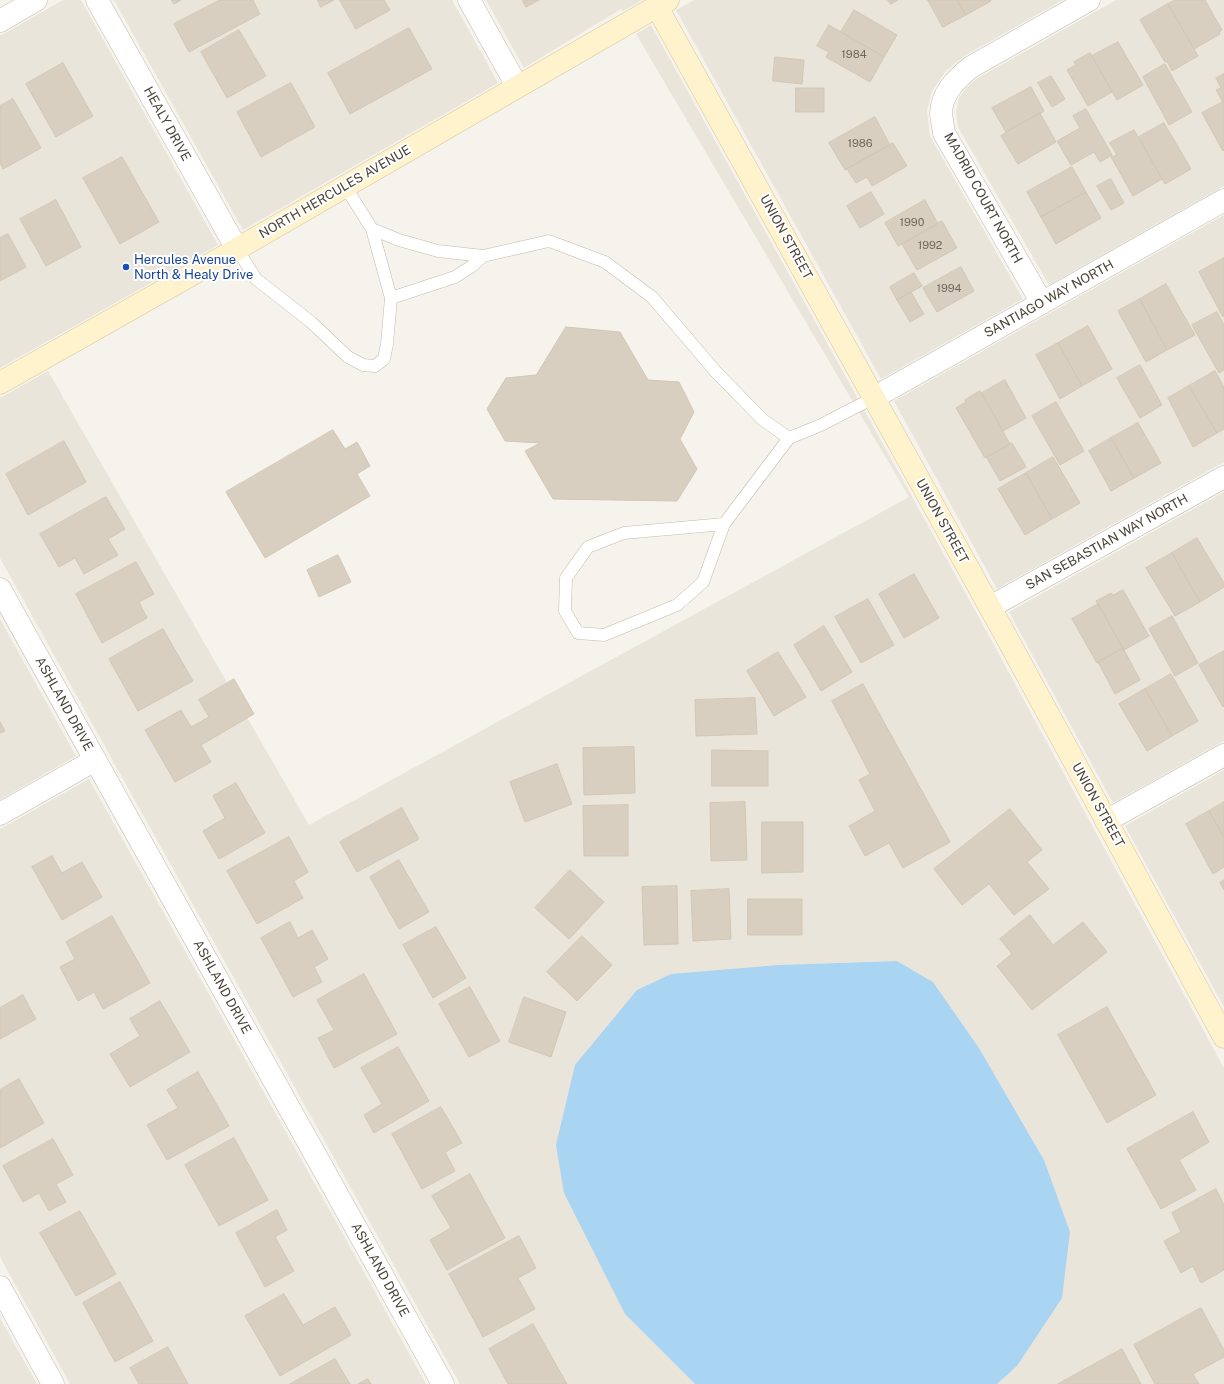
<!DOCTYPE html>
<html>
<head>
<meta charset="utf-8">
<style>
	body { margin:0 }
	canvas { display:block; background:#f6f3ec }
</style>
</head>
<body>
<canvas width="1224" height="1384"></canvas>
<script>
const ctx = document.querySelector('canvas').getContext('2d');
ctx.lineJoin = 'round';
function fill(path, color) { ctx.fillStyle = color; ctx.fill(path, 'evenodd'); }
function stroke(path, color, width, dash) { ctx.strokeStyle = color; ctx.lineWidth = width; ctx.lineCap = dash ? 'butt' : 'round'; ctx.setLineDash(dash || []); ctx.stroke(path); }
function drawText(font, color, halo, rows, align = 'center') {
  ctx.font = font + ' "Public Sans",sans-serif'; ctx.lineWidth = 4; ctx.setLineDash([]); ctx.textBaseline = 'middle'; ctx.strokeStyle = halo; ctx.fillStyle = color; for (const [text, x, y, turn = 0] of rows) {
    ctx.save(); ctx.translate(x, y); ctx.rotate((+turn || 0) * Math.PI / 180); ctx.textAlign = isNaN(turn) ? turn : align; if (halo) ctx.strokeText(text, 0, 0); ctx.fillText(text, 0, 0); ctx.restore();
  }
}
fill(new Path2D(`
	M63,0H81L218,245L0,368V36Z
	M114,0H452L498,83L243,230Z
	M486,0H642L623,11L621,9L524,68Z
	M694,0H1063L964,56L946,71L932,91L927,111L930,136L1023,299L881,379L676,10Z
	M1116,0H1224V186L1049,285L958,127L956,112L959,98L967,87L978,78Z
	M651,25L977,614L1224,1068V1384H997L1017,1366L1044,1160L979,1048L933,982L897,961L779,965L625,1314L695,1384H460L0,558V398L48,371L309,825L909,497L636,34Z
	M1224,215V462L997,589L894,401Z
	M1224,492V741L1113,803L1009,612Z
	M0,619L76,756L0,800Z
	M1224,770V1007L1125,826Z
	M89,779L344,1236L426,1384H70L0,1257V829Z
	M0,1318L37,1384H0Z`), '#eae5da');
fill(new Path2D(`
	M897,961L933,982L979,1048L1044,1160L1070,1232L1062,1298L1017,1366L997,1384H695L625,1314L564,1193L556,1145L575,1065L637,990L671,974L779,965Z`), '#a9d4f2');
const building = new Path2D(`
	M172,0H181L174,4Z
	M220,0H253L260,14L189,52L174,24Z
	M318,0H334L321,7Z
	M340,0H384L390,10L356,29Z
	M523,0H539L526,7Z
	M888,0H898L891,4Z
	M928,0H957L966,15L943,27Z
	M957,0H991V1L966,15Z
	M1176,0H1205L1222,30L1219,32L1220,34L1194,49L1168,4Z
	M1168,4L1198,56L1172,71L1167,61L1165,62L1140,20Z
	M854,10L897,35L884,57L841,32Z
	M829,25L884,57L870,82L826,57L829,52L817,46Z
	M409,28L432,69L350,114L328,73Z
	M239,30L266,76L227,98L201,52Z
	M1118,42L1143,85L1117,100L1092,56Z
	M1090,53L1112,92L1088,106L1067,70L1076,65L1074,62Z
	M775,57L804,60L802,84L773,81Z
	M63,63L93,116L56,137L26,84Z
	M1165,64L1192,112L1169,125L1143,77Z
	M1224,74V104L1216,90L1221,88L1216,78Z
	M1051,76L1065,99L1052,107L1038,83Z
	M291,83L315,127L261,157L237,112Z
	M1031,87L1044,111L1006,132L992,108Z
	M796,88H824V112H796Z
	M13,99L41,148L3,169L0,163V106Z
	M1223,102L1224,104V150L1223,151L1202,113Z
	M1086,109L1112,155L1100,162L1094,152L1071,165L1057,141L1080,128L1073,116Z
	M1040,113L1056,142L1018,164L1001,136Z
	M875,117L890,145L845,170L829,143Z
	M1164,123L1191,169L1165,184L1139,137Z
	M1134,130L1162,179L1133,196L1111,157L1117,155L1110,143Z
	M893,143L907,166L872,186L867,177L856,183L847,169Z
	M122,157L159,222L120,244L83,178Z
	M1072,167L1086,192L1041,217L1027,192Z
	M1111,179L1124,203L1111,210L1097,186Z
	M871,192L884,214L860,228L847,206Z
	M1086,192L1101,218L1056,244L1041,217Z
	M56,200L81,247L46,266L20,219Z
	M925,200L938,224L898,246L885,223Z
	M942,221L957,248L917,270L902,244Z
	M8,234L26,267L0,281V238Z
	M1224,258V316L1223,317L1199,272Z
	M961,267L974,291L937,312L923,288Z
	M914,273L922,286L897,300L890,287Z
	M1166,284L1195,335L1167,350L1140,299Z
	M911,292L924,314L910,322L897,300Z
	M1140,299L1167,350L1146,362L1118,311Z
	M1217,312L1224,325V370L1219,373L1192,325Z
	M1088,326L1112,369L1082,386L1058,343Z
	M566,327L620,332L648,380L679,382L694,412L680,439L697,469L677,501L553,499L525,451L540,443L505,441L487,409L506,378L536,375Z
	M1058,343L1082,386L1060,399L1036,355Z
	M1140,365L1162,405L1140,418L1117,378Z
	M1215,371L1224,387V429L1217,433L1189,386Z
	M1005,380L1026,418L1003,431L982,393Z
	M1189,386L1217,433L1193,447L1168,398Z
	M980,391L1010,444L985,458L956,408L966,402L965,400Z
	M1056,402L1084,451L1060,465L1032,416Z
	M1138,423L1161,463L1134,478L1111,438Z
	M333,430L345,449L357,442L370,466L357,474L370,496L265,558L226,492Z
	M1111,438L1134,478L1111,491L1089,451Z
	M64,441L86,482L28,515L6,474Z
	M1012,443L1026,467L1000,481L987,458Z
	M1053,457L1080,503L1052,519L1026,473Z
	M1026,473L1052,519L1025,535L998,489Z
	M106,497L125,529L108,539L118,555L84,574L75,558L59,567L40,534Z
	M1197,538L1224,583V587L1200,602L1172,553Z
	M1172,553L1200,602L1175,616L1146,568Z
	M338,555L351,582L319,597L307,570Z
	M136,562L154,594L139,602L147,618L102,643L76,594Z
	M914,574L939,618L904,638L879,594Z
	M1123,590L1149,636L1124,650L1096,601L1111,593L1113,595Z
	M868,599L894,645L861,663L835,617Z
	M1098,604L1123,648L1097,663L1072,619Z
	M1172,616L1198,663L1175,676L1149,629Z
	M824,626L852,672L821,691L794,645Z
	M163,629L193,681L138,711L109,659Z
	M1123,648L1140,680L1115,694L1098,662Z
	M1224,651V706L1223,707L1199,665Z
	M778,652L806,697L774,716L747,671Z
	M1171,674L1198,721L1172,736L1145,689Z
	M234,679L254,714L201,745L211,762L175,782L145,730L181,710L191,727L209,717L199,700Z
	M863,684L950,842L903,868L889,843L865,856L849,826L875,811L859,780L870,774L832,701Z
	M1145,689L1172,736L1147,751L1119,704Z
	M755,698L757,734L696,736L695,700Z
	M0,722L5,731L0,733Z
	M634,747L635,793L584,795L583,748Z
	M712,750L768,751V786H712Z
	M557,764L572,804L525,822L510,782Z
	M236,783L265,833L219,859L203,831L225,818L213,796Z
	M745,802L747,860L711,861L710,803Z
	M1224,802V837L1209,811Z
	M628,805V856H584L583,806Z
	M402,808L419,839L357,872L340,842Z
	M1010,809L1042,850L1027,862L1049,889L1014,915L989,884L962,905L934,869Z
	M1209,811L1224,837V867L1213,874L1186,824Z
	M762,822H803V872L762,873Z
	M289,837L308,872L294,881L303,898L257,924L227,871Z
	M52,856L62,873L82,862L102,897L62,920L32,867Z
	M399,860L429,912L399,929L370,877Z
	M570,870L604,902L569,939L535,908Z
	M1224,880V890L1220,883Z
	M677,886L678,944L644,945L642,887Z
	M729,889L731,939L693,941L691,891Z
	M748,899H802V935H748Z
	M1030,915L1053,945L1083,922L1107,952L1032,1010L997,966L1012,954L1000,939Z
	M112,916L150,983L103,1009L94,992L78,1001L60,967L75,959L66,942Z
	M290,922L298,938L312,930L328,959L314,967L322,982L293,997L261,938Z
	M436,927L466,978L433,998L403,945Z
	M582,936L612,965L577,1001L547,972Z
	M364,974L397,1034L334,1068L318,1038L334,1030L317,1000Z
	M470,987L500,1041L469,1057L439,1004Z
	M23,995L36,1019L0,1039V1008Z
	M524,997L566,1012L551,1057L509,1042Z
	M160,1001L190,1052L130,1087L110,1054L140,1036L130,1019Z
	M1107,1007L1156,1095L1107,1123L1058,1035Z
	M398,1047L429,1101L374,1133L364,1115L382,1104L361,1068Z
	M198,1072L229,1126L167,1160L147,1125L178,1108L167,1090Z
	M19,1079L44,1123L0,1148V1090Z
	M441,1107L462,1143L445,1152L455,1171L422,1189L392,1134Z
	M1193,1112L1209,1142L1179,1160L1196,1190L1161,1209L1127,1149Z
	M234,1138L268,1200L219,1226L185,1165Z
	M53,1139L73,1175L56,1184L66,1202L49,1211L39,1193L23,1202L3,1166Z
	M470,1174L505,1238L447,1270L430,1240L451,1228L432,1196Z
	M1216,1189L1224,1205V1270L1201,1283L1193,1266L1181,1273L1164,1241L1181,1232L1172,1213Z
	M277,1210L287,1230L275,1237L294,1271L265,1287L236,1233Z
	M80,1211L116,1274L76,1296L40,1233Z
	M519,1236L536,1268L518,1278L535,1309L483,1337L449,1274Z
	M120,1282L153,1341L115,1362L83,1303Z
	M284,1294L303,1325L335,1307L351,1335L280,1376L245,1316Z
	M1201,1308L1224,1350V1357L1193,1374L1199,1384H1155L1134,1345Z
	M533,1324L567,1384H508L489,1349Z
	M168,1347L188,1384H139L130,1368Z
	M1122,1349L1141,1384H1058Z
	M335,1359L350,1384H290Z
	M368,1379L371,1384H358Z`);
fill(building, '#d8cfc1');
stroke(building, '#d3c7b4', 1);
const lane = new Path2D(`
	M372,229L399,240L438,251L483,256L549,241L605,262L652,297L716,372L763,420L789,438L821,425L875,397
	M237,249L256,279L311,322L348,357L363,365L375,366L384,359L387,344L391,298L372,229L345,186
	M391,298L455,277L472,266L483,256
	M724,524L624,533L588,547L566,578L565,611L578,633L604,635L677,605L703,582L724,524L789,438`);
const street = new Path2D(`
	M97,0L237,249
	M469,0L517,86
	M0,21L36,0
	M1042,303L944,133C943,127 942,120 941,114C941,94 956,79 971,67L1089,0
	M875,397L1224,200
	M0,589L443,1384
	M990,607L1224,477
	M0,814L95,760
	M1106,821L1224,755
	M0,1287L53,1384`);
const secondary = new Path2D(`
	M657,7L1002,629L1224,1037
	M0,383L237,249L668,0`);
stroke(lane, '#c2bbae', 13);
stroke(street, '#c2bbae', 23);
stroke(secondary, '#d6c79b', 23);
stroke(lane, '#fff', 12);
stroke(street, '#fff', 22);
stroke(secondary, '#fff3cd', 22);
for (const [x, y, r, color] of [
	[126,267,4,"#1a4fb4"]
]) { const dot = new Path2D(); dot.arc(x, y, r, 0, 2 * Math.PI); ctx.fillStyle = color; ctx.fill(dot); stroke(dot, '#fff', 1.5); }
drawText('11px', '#6e675b', null, [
	["1984",854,55],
	["1986",860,144],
	["1990",912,223],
	["1992",930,246],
	["1994",949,289]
]);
drawText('13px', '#4b4439', '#fff', [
	["HEALY DRIVE",167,124,61],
	["NORTH HERCULES AVENUE",335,192,-30],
	["MADRID COURT NORTH",983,198,61],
	["UNION STREET",786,237,61],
	["SANTIAGO WAY NORTH",1049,299,-29],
	["UNION STREET",942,521,61],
	["SAN SEBASTIAN WAY NORTH",1107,542,-29],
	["ASHLAND DRIVE",64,704,61],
	["UNION STREET",1098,805,61],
	["ASHLAND DRIVE",222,987,61],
	["ASHLAND DRIVE",380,1270,61]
]);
drawText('13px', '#164399', '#fff', [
	["Hercules Avenue",134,260],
	["North & Healy Drive",134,275]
], 'left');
</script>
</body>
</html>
